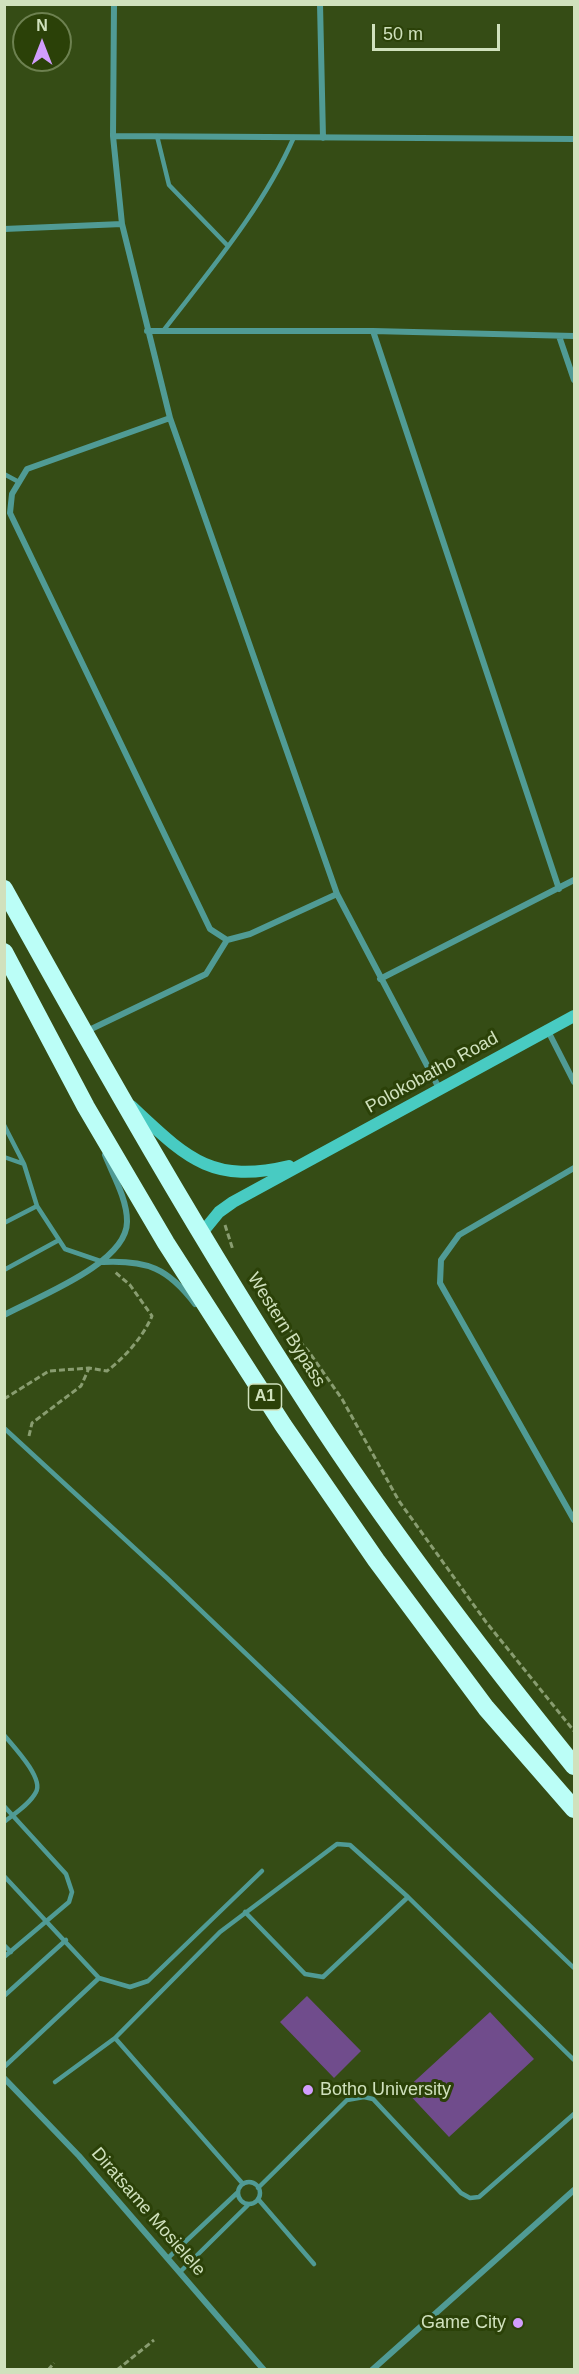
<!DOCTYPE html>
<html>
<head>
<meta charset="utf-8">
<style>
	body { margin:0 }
	#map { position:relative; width:579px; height:2374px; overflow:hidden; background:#354c15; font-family:Arial,sans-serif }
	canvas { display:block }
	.frame { position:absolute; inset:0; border:6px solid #d0e1bd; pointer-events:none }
	.north { position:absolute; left:12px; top:12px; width:60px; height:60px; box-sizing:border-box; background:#2b4108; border:2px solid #6d8150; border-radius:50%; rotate:0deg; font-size:16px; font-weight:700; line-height:24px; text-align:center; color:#d0e1bd }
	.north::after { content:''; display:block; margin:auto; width:21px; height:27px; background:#d29dfd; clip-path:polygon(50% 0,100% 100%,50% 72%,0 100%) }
	.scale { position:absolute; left:372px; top:24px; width:128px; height:27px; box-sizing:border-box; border:3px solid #d0e1bd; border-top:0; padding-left:8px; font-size:18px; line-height:21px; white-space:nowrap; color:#d0e1bd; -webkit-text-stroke:4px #2b4108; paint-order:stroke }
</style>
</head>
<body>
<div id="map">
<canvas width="579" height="2374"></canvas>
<div class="frame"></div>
<div class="north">N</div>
<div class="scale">50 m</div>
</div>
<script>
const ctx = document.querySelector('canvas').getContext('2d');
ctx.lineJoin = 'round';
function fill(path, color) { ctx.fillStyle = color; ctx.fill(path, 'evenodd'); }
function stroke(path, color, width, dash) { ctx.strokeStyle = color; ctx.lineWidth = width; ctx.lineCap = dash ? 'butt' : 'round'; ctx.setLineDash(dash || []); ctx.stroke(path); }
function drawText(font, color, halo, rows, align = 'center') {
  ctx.font = font + ' Arial,sans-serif'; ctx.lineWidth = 6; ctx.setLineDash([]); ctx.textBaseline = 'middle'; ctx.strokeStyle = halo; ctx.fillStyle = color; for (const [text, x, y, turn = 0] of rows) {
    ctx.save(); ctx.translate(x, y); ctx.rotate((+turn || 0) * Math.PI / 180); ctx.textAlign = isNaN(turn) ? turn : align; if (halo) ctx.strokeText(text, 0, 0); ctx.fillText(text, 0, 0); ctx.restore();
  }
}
fill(new Path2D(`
	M307,1996L361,2051L334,2078L280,2022Z
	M490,2012L534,2059L449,2137L405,2090Z`), '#704c8c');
stroke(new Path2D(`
	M225,1225L233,1250
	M264,1300L309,1352L342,1399L399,1501L486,1622L574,1731
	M4,1399L49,1371L89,1368L107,1371C125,1357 143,1337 152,1316L130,1285L115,1272
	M29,1436L32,1423L81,1386L89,1368
	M48,2370L54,2363
	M117,2370L154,2340`), '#899d70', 3, [6, 3]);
stroke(new Path2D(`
	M157,136L169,185L228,246
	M163,331C210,270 263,208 294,137
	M4,474L17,481
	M4,1125L24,1164
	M4,1157L24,1164L37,1206L65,1249L103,1262
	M4,1223L37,1206
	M4,1270L59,1240
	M4,1428L168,1579L574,1968
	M4,1735C13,1746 44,1778 36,1792C30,1804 14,1814 4,1822
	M4,1806L66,1874L72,1892L69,1902L4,1957
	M4,1876L99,1978L130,1987L148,1981L262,1871
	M245,1912L305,1974L323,1977L408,1897
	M4,1945L11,1952
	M4,1996L66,1940
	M115,2038L243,2184
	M4,2067L99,1978
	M55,2082L115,2038L220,1932L337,1844L350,1845L408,1897L574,2060
	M238 2193a11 11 0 1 1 22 0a11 11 0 1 1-22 0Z
	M258,2188L347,2100L364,2097L373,2099L461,2193L470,2198L479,2197L574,2114
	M258,2199L314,2264
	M168,2258L237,2193
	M180,2272L248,2205`), '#509b95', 4.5);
stroke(new Path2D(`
	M114,4L113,136L122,224L170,418L337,894L440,1090
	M320,4L323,138
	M113,136L574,139
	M4,229L122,224
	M147,331H373L574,336
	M373,331L559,889
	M559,336L574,380
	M170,418L27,469L12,494L10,513L210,929L227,940L250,934L337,894
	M380,979L574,880
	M87,1031L206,974L227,940
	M548,1031L574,1082
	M574,1168L459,1235L441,1260L440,1283L574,1520
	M103,1262C147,1260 168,1268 195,1304
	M4,1315C37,1297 128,1263 127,1221C127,1199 113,1175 105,1155
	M4,2078L79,2156L264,2370
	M372,2370L574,2190`), '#509b95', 6);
stroke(new Path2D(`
	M131,1106C185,1156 210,1185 289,1166
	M201,1234L219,1212L233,1202L574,1016`), '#48cbc2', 12);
stroke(new Path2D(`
	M4,889C102,1066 202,1242 312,1411C392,1534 482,1652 574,1766
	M4,952L86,1107L166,1243L283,1425L376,1560L486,1708L574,1809`), '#bbfef7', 18);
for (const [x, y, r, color] of [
	[308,2090,6,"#d29dfd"],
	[518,2323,6,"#d29dfd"]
]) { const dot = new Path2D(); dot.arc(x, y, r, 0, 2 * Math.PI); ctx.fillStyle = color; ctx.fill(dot); stroke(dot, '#2b4108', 2); }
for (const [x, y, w] of [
	[265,1397,33]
]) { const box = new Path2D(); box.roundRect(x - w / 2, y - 13, w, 26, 4.5); ctx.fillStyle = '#2b4108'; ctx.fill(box); stroke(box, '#d0e1bd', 1.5); }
drawText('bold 16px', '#d0e1bd', null, [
	["A1",265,1397]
]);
drawText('18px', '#d0e1bd', '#2b4108', [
	["Polokobatho Road",432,1073,-29],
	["Western Bypass",286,1330,58],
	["Diratsame Mosielele",148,2212,49]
]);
drawText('18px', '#d0e1bd', '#2b4108', [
	["Botho University",320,2090],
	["Game City",506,2323,"right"]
], 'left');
</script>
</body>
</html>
